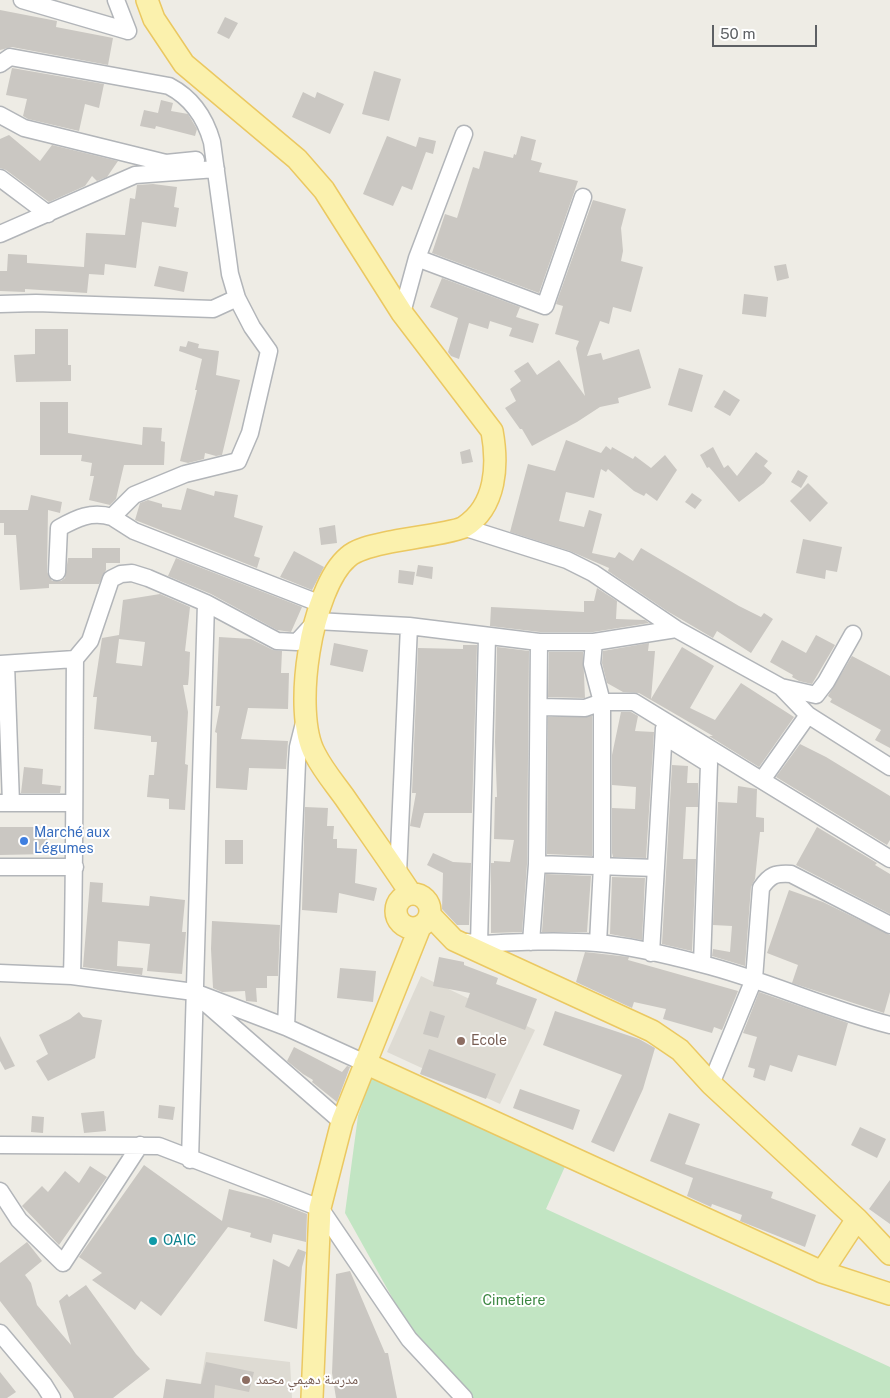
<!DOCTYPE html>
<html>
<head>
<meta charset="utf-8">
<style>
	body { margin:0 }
	#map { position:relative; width:890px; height:1398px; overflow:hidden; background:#eeece5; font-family:"Public Sans",sans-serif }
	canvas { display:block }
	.scale { position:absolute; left:712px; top:25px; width:105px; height:22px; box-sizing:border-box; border:2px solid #5d6064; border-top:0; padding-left:6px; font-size:15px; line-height:18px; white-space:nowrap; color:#5d6064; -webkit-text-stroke:4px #fff; paint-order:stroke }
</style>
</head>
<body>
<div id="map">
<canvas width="890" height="1398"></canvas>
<div class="scale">50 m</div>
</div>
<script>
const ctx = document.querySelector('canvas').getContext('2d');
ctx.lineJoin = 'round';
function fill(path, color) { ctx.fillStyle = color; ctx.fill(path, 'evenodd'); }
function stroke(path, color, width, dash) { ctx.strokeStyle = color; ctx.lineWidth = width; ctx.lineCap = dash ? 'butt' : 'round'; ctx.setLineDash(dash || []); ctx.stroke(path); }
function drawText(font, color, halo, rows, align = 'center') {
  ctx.font = font + ' "Public Sans","Noto Naskh Arabic",sans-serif'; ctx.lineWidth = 4; ctx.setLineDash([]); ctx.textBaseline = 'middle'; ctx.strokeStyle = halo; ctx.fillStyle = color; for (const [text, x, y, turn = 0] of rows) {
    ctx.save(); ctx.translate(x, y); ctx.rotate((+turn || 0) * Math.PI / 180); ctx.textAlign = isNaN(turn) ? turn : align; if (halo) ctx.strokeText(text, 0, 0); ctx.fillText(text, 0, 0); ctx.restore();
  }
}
fill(new Path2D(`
	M421,976L535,1030L500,1104L387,1052Z
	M206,1352L290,1362L292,1398H198Z`), '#dedbd3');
fill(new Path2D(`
	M373,1071L567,1162L546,1209L890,1367V1398H473L413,1335L345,1213L358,1116Z`), '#c2e5c3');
fill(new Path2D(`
	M0,10L57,21L56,27L113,38L108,65L12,47L0,50Z
	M225,17L238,23L229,39L217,33Z
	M12,68L104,84L99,108L85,104L79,131L28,119L23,116L27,99L6,95Z
	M374,71L401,79L389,121L362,114Z
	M303,92L315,98L317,92L344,104L330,134L292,117Z
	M161,100L173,103L171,111L188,114L197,129L195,136L156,126L155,129L140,126L144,110L158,113Z
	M9,135L40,161L52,145L118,161L107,177L97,181L92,176L85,186L49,202L6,170L0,168V139Z
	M387,136L416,147L419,137L436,141L433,154L426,152L412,190L402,186L393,206L363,194Z
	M521,136L536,140L531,160L542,163L539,172L578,181L539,293L432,253L445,214L457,218L473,167L479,169L484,151L513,158L514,154L516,155Z
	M153,184L177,187L174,207L179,208L176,227L142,222L136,268L105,264L104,275L89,274L87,293L25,289V292L0,291V271H7L8,254L27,255V263L84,267L86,233L125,235L130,198L135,199L137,185Z
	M593,200L626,209L621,228L623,251L621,261L643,267L631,312L613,307L609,324L600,321L587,356L601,353L603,360L639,349L651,388L618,398L619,403L600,407L577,422L532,446L522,429H520L505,408L516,401L510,389L521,381L514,371L528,362L537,375L559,360L585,396L576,348L579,341L555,334L563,306L556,304Z
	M786,264L789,278L777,281L774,266Z
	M159,266L188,272L184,292L154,286Z
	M442,278L520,307L516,317L539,324L533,343L509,336L512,328L490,321L488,329L469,323L459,359L451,356L448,352L458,318L430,307Z
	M744,294L768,297L766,317L742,314Z
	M35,329H68V365H71V381L16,382L14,355L35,354Z
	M188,341L199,344L198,348L219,351L216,375L240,380L222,455L216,456L205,453L204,459L188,463L180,461L197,390H195L202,359L179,351L180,346L186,347Z
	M679,368L703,375L692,412L668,405Z
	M724,390L740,400L730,416L714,407Z
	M40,402H68V433L142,445L143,427L162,428L161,441L165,442L164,465H124L116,499L110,505L89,500L94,476H90L92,463L81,461L82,455H40Z
	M566,440L601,453L606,446L611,450L612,447L633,459L635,456L651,468L665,455L677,470L657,501L646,493L644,496L634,491L608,469L606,472L601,469L594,498L566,492L559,521L584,527L589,510L602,514L592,553L615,558L619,552L633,561L641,548L739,606L761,617L764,613L773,619L751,653L717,631L713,638L667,611L608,571L609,568L570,551L510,532L528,464L555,471Z
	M713,447L724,468L728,465L737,476L756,452L768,461L764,466L772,473L764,483L739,502L709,467L707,468L700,455Z
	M470,449L473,462L462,464L460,452Z
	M798,470L808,476L801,488L791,482Z
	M808,483L828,503L810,522L790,501Z
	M187,488L214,496L215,491L238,495L234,517L263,526L254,556L260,558L257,568L135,520L140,503L148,500L162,504V507L181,510Z
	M692,493L702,500L695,509L685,502Z
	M31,495L62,502L60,513L48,510L47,572L52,581H61L65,578L68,558H92V548H120V563H106V570L99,584H49V588L20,590L16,535H4V523H0V510H28Z
	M335,525L337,543L321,545L319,528Z
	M803,539L842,547L837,572L826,570L825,579L796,573Z
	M294,551L324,567L312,590L280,577Z
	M176,558L302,607L291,632L277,630L211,594L168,576Z
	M418,565L433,567L432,579L416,576Z
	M399,570L415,572L413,585L398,583Z
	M597,588L617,601L616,619L645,620L649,623L593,632H540L490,626L491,607L584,612V601H594Z
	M160,594L190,607L185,651L190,652L189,674L188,685H183L188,712L185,764L188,765L185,810L169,809V799L147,797L149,775H154L157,742H151V736L94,729L97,697H93L102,638L119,635L123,600ZM119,639L145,642L142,666L116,663Z
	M816,635L835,645L812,684L799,681L792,677L793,675L770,662L782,640L806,653Z
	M219,637L251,639L273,650L282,651L281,673H289L288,709L248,708L241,739L288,741L286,769L249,768L247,790L216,788L217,733L215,732L220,706H216Z
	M334,643L368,650L363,672L330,665Z
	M649,643L648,651H655L651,699L682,647L714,666L690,708L715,720L741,683L794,717L759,767L709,736H713L639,693L623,692L607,683L602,663L603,651Z
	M463,645H477L472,813H424L420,828L410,826L416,793H412L418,648L463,649Z
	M497,647L529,651L527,864L522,932L491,933V863H494V861L510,862L514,840L494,839L495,797H497L495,742Z
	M549,652H583L585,698L548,697Z
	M852,656L890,676V748L875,740L881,730L830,702L832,699L828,696Z
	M621,712H631L638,716L635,731L654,732L646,858L613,857L612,853V808L635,809L636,787L612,785V755Z
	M592,716V856L547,854L548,717Z
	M800,744L826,757L890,796V840L887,845L776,777Z
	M672,765L688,766L687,783H698V807H686L683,859H696L692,951L662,944Z
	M24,767L43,769L42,784L61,786L60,793H21Z
	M738,786L757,789L756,817L764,818V832H760L755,879L751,887L745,966L712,956L713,949L730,952L732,926L713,925L718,802L737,803Z
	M305,807L328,808L327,826H334L333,839H337V848L357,849L355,883L377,888L374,901L339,893L337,913L302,910Z
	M0,827H47L48,854L0,855Z
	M817,827L877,863L875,865L890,874V914L796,865Z
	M225,840H243V864H225Z
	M433,853L453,862L471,863L469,925H457L442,909L443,873L427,865Z
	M546,874L591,876L587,932H542Z
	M612,877L645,878L642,940L610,934Z
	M90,882L103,883L102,902L149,906L150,896L185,900L182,932H186L182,974L147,971L150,944L118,941L117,966L143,968L142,975L83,967Z
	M789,890L823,902L890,935V992L884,1013L792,983L798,965L767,953Z
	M212,921L280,925L278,976H267V988H256L257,1002L246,1001L245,991L222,992L213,988L211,949Z
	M585,952L629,957L628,960L738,991L722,1030L714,1027L712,1033L663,1019L666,1009L634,1002L632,1008L576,982Z
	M439,957L464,962V965L498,978L496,984L537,999L525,1030L465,1007L470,993L433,986Z
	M340,968L376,971L373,1002L337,998Z
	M759,992L848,1023L836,1066L798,1055L792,1072L770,1065L765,1081L753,1077L755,1069L748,1067L757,1037L743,1033Z
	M430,1011L445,1016L438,1038L423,1034Z
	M555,1011L639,1039L655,1048L643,1089L614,1152L591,1142L622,1075L543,1045Z
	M79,1012L83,1017L102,1020L95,1058L48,1081L36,1061L48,1054L39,1035L70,1019Z
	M0,1036L15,1066L5,1070L0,1061Z
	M294,1047L342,1072L347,1066L350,1067L337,1102L312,1082L313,1080L303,1074L287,1061Z
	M429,1049L496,1074L486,1099L420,1074Z
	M520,1089L580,1110L573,1130L513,1108Z
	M159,1105L175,1107L173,1120L158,1118Z
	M104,1111L106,1131L84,1133L81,1113Z
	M669,1113L700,1124L685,1164L773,1192L771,1198L816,1215L805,1247L740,1221L742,1215L712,1204L711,1207L687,1196L693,1178L650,1161Z
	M32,1116L44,1117L43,1133L31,1132Z
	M860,1127L886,1139L877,1158L851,1145Z
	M144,1165L222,1221L229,1189L269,1199L307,1214L306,1242L273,1234L271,1243L250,1237L251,1233L228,1227L161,1316L141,1301L135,1310L92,1280L102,1273L79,1257Z
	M90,1166L107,1177L59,1245L22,1206L42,1186L48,1192L65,1171L79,1183Z
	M890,1180V1224L869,1209Z
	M27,1242L42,1261L25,1275L31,1283L37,1305L71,1345L59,1301L67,1294L69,1297L86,1285L136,1354L150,1369L113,1398H74L72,1393L0,1301V1263Z
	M298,1249L306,1252L302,1267L297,1329L264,1321L273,1259L289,1267Z
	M350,1271L385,1353H388L397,1398H336L332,1373L336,1274Z
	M206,1362L254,1372L249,1392L215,1385L214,1398H163L166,1379L201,1384Z
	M0,1372L16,1392L7,1398H0Z`), '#cac7c2');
const minor = new Path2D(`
	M22,0L128,31
	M116,0L128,31
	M0,64L10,57L169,86C192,98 205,117 212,142L230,274L237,298L252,327L269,351L250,433L238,461L185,474L134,495L112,517L134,531L321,604
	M0,115L24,128L166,163L196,160
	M0,178L48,214
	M0,234L135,175L216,169
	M417,258L545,306L583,197
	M0,304L36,303L213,309L237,298
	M402,313L417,258L464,134
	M463,527L567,560L593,573L676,629L781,687L808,715L890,767
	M57,572L59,528C77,518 91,511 112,517
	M594,642L592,664L602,702H634L890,859
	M0,664L75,659
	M6,664L11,803
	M781,687L816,695L826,682L853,634
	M540,707L585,708L602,702V866L598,943
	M664,736L709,764L702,964
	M762,780L808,715
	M0,803H73
	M537,864L656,868
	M0,867H75
	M398,874L409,626
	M466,942L479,944C518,942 558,940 597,943C631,946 668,955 702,964C766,980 826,1009 890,1025
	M531,942L537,864L539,642
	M479,944L487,637
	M651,953L664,728
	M0,973L72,976L194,992L286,1027L365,1063
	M72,976C75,870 74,765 75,659L90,641L111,579L121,574L132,573L148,578L206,603L277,641L297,642L316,621L409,626L539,642H594L676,629
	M201,999L342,1122
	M286,1027L297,762L298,747L305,719
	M711,1084L754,979L761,888C770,875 775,873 791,874L890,925
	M0,1145L159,1146L320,1208L409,1339L464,1398
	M190,1160L206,603
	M0,1191L19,1220L63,1263L140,1145
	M0,1333L44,1385L52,1398`);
const major = new Path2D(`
	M147,0L154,19L184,64L297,159L324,190L402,313L492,431C498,464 497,506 464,527C456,532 404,539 390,542C377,545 358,548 348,557C311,588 292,713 315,754C323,770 335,784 345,798C367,830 390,862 411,894
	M396 911a17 17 0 1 1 34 0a17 17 0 1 1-34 0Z
	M430,915L454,940L652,1031L680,1050L711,1084L857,1219L890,1254
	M365,1063L822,1272L890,1294
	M822,1272L857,1219
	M312,1398L320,1208L342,1122L420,927`);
stroke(minor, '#b2b5b9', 19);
stroke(major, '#ebc861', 24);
stroke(minor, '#fff', 16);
stroke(major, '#fbf1ad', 21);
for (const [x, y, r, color] of [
	[24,841,5,"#3f7fe0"],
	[461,1041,5,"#8d6e63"],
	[153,1241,5,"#0f9aa8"],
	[246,1380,5,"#8d6e63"]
]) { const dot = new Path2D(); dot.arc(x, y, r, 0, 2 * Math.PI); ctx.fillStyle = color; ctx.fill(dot); stroke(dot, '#fff', 2); }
drawText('14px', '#366cbe', '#fff', [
	["Marché aux",34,833],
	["Légumes",34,849]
], 'left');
drawText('14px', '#785e54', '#fff', [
	["Ecole",471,1041],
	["مدرسة دهيمي محمد",256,1380]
], 'left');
drawText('14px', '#0d838f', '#fff', [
	["OAIC",163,1241]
], 'left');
drawText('14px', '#3a8640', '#fff', [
	["Cimetiere",514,1301]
]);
</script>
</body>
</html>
